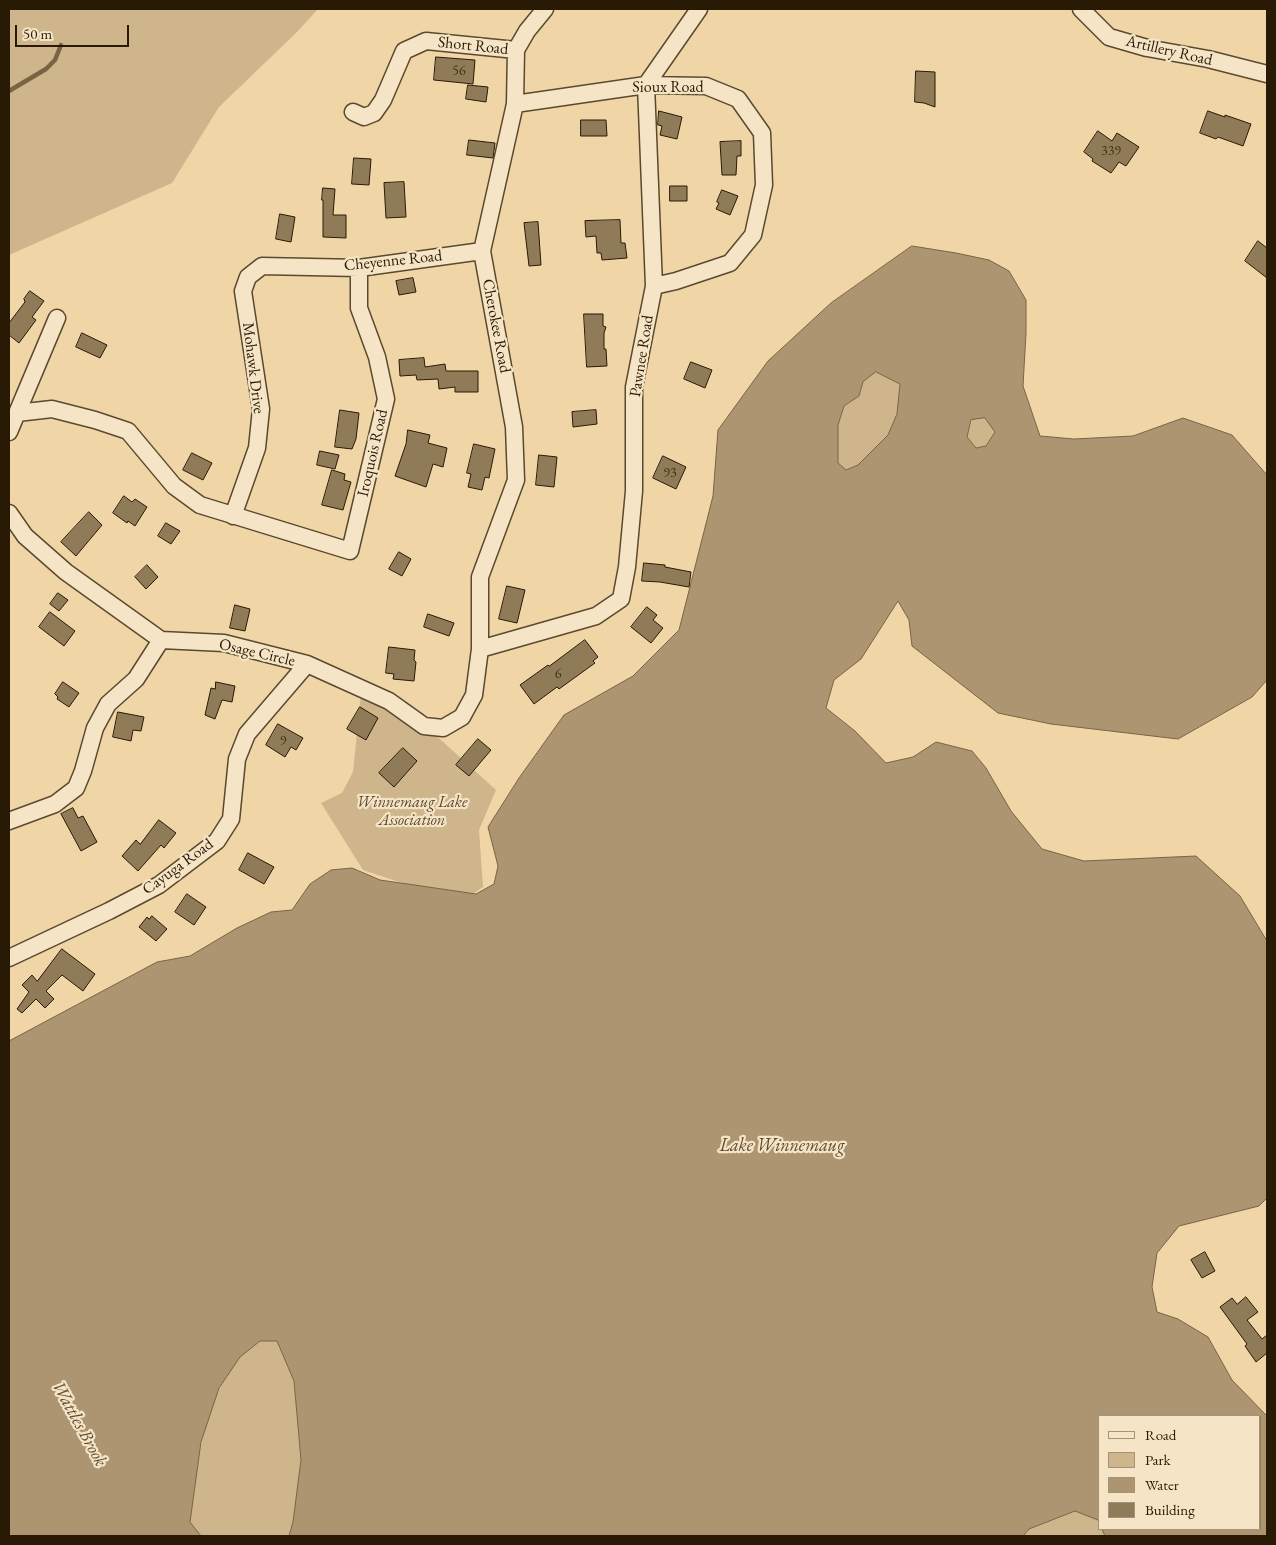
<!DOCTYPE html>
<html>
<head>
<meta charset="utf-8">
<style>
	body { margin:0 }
	#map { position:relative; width:1276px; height:1545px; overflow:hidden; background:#f0d5a7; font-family:"EB Garamond",serif }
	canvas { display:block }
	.frame { position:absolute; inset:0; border:10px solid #291a05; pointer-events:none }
	.legend { position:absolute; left:1098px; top:1415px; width:162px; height:115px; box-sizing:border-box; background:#f5e4c6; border:1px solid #a39379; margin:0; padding:6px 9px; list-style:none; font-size:15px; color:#291a05 }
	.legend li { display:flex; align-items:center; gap:10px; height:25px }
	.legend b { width:25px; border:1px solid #a39379 }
	.scale { position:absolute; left:15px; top:25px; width:114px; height:22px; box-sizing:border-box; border:2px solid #291a05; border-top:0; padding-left:6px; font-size:15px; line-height:18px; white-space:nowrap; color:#291a05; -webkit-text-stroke:4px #f5e4c6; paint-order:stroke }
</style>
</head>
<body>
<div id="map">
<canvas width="1276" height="1545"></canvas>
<div class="frame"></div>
<ul class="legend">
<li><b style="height:6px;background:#f5e4c6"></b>Road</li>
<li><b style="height:14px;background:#ceb58b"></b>Park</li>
<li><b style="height:14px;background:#ac9570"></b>Water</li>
<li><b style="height:14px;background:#907b59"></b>Building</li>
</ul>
<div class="scale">50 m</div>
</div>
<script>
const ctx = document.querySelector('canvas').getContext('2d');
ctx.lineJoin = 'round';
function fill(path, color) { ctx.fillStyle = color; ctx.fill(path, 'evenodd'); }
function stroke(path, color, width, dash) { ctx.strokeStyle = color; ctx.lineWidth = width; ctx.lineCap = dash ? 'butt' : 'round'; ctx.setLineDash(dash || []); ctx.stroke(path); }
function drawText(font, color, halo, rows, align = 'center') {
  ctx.font = font + ' "EB Garamond",serif'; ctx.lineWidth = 4.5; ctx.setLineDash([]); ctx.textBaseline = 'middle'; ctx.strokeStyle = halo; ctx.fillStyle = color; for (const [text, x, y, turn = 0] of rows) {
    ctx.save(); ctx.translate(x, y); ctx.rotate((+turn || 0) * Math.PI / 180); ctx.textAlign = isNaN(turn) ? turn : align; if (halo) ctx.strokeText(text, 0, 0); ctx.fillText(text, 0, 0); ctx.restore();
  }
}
fill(new Path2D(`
	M9,9H318L297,32L219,107L172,183L9,255Z
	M876,372L900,384L897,414L888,435L858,465L846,470L838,463V425L844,406L859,396L863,382Z
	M985,418L995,431L986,446L976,448L967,437L972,420Z
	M361,694L398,701L496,790L479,830L483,887L467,898L414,887L363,870L321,803L342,793L353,772Z
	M260,1341H277L294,1381L301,1460L293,1522L289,1536H201L190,1522C198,1465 201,1404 239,1358C245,1351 253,1346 260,1341Z
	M1075,1511L1098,1520L1100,1529H1102L1105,1536H1023L1029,1529Z`), '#ceb58b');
const water = new Path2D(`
	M912,246L956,253L989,260L1009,271L1026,300V333L1023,386L1040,436L1074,439L1133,436L1183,418L1232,435L1267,475V680L1252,697L1178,739L1051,724L998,713L912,646L909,620L898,601L861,659L834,680L826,708L855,731L886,763L913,757L936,742L972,751L986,768L1011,811L1042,849L1084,861L1196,856L1240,896L1267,941V1198L1259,1206L1179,1226L1157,1253L1152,1287L1157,1312L1178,1319L1208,1337L1232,1380L1267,1416V1536H1105L1102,1529H1260V1416H1100V1523L1098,1520L1075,1511L1029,1529L1023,1536H289L293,1522L301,1460L294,1381L277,1341H260L240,1357L219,1388L201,1442L190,1522L201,1536H9V1041L157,962L190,956L237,928L271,912L292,910L310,884L331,870L352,868L380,880L476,894L494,884L498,866L488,827L519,778L564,715L633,676L679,630L713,496L718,430L768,361L831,303ZM876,372L900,384L897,414L888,435L858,465L846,470L838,463V425L844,406L859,396L863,382ZM985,418L995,432L986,446L976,448L967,437L971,420Z`);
fill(water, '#ac9570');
stroke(water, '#786445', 1);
stroke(new Path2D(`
	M9,91L46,69L55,60L61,45`), '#786445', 4.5);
const building = new Path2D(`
	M436,57L475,60L473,84L434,80Z
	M916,71L935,72V107L924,103L915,102Z
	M468,85L488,87L486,102L466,99Z
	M659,111L682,117L677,139L660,135L662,126L658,125Z
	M1208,111L1225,117V115L1251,124L1243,146L1218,137L1216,139L1200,133Z
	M581,120H606L607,136H581Z
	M1098,131L1112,141L1117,133L1139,147L1126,166L1119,162L1111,173L1092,161L1093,159L1084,152Z
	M469,140L495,143L493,158L467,155Z
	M741,141V156H737L736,175H722L720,142Z
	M354,158L371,159L369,185L352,184Z
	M404,182L406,217L386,218L384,183Z
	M670,186H687V201H670Z
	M323,188L335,189L333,215H346V238L323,237V200H322Z
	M722,190L738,196L730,215L716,209L719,203L717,202Z
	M280,214L295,217L291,242L276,239Z
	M620,220L621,243H625L627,258L602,260L601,253H597L596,236L586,237L585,221Z
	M538,222L541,265L529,266L524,223Z
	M1258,241L1267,248V278L1245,261Z
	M413,278L416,292L399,295L396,281Z
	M30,291L44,301L32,317L36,320L19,343L9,335V323L25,302L24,299Z
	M584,314H603V326L606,327L604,333V349H606L607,366L587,367Z
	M82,333L107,345L100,358L76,347Z
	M424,358L425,367L445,364L446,371H478V392H455V387L439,389L438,379L417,380L416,375L400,376L399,360Z
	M691,362L712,370L705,388L684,379Z
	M340,410L359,413L356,439L352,449L335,447Z
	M596,410L597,424L573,427L572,412Z
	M408,430L430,435L428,443L447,448L443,467L433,464L426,487L395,476L406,444Z
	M474,444L495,449L489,478L485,477L482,490L468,487L471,474L467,473Z
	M320,451L339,455L335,469L317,465Z
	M192,453L212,463L203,480L183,470Z
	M539,455L557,457L554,487L536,485Z
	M663,456L686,467L676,489L653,478Z
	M332,470L345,474L344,480L351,482L343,510L322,505Z
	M124,496L132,502L135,499L147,507L135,526L128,521L127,523L113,513Z
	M89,512L102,525L76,556L61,542Z
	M166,523L180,531L171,544L158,536Z
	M399,552L411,559L402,576L389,569Z
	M644,563L665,565V567L691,572L689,587L660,582L642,581Z
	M147,565L158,577L146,589L135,577Z
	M507,586L525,590L517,623L499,619Z
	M58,593L68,600L59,611L50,604Z
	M235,605L250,609L245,631L230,628Z
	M647,607L657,615L653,620L663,628L651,643L631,627Z
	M50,612L75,631L64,646L39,627Z
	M428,614L454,623L449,636L424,627Z
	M585,640L598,657L593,661L595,663L559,689L557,687L534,704L520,685L548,665L549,666Z
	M389,647L415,650L414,660L416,662L414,681L393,679L394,674L386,673Z
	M63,682L79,693L69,707L57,699L58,697L55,694Z
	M216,682L235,686L232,702L222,700L215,719L205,715L211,688L215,689Z
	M360,707L378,718L366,740L347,729Z
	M118,712L144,717L141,731L133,730L131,741L113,737Z
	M278,724L303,738L296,750L291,747L285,757L266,745Z
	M478,739L491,750L469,776L456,765Z
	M403,748L417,761L394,787L379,773Z
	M73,808L78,818L83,816L97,842L81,851L61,814Z
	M159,820L176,833L164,848L161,845L138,871L122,856L136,840L140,844Z
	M248,853L274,867L264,884L239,870Z
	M187,894L206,907L194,925L175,912Z
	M152,916L167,929L156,941L139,927L147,917L149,919Z
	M62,949L95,974L83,991L62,975L46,991L54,999L45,1008L36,999L22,1013L17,1009L29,992L22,985L32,975L37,981Z
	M1205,1252L1215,1271L1202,1278L1191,1260Z
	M1246,1297L1258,1312L1247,1320L1262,1339L1267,1335V1353L1256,1362L1245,1346L1247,1344L1220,1307L1232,1298L1237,1304Z`);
fill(building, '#907b59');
stroke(building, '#291a05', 1);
const minor = new Path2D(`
	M1081,9L1109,37L1147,48L1208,59L1267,74
	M515,104L646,85L706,86L738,99L762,133L764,185L753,235L730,263L676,281L654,286
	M353,112L364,117L374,113L383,100L404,51L426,41L516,50
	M17,413L52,409L95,420L128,431L174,486L200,505L350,551L386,399L377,357L359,308V268
	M9,432L57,318
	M9,513L25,536L66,572L161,640L224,643L307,664L389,701L424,726L443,728L462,717L474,695L480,649V577L516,480L514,427L482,251L515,104L516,50L527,31L545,9
	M233,516L257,448L261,409L243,291L248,277L262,266L359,268L482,251
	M480,649L596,616L621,599L627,567L634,491V387L654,286L646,85L699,9
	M9,821L55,804L76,788L83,771L95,728L108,704L136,679L161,640
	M9,958L109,911L159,885L217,841L231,819L237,759L247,734L307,664`);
stroke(minor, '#5b492e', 19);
stroke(minor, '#f5e4c6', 16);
drawText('14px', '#43321a', null, [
	["56",459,71],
	["339",1111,151],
	["93",670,473],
	["6",558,674],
	["9",283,741]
]);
drawText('16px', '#291a05', '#f5e4c6', [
	["Short Road",473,46,6],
	["Artillery Road",1169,51,13],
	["Sioux Road",668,88],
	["Cheyenne Road",393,261,-6],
	["Cherokee Road",496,326,79],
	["Pawnee Road",642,356,-81],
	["Mohawk Drive",253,368,83],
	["Iroquois Road",373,453,-77],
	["Osage Circle",257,653,13],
	["Cayuga Road",178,867,-36]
]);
drawText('italic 16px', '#5b482d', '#f5e4c6', [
	["Winnemaug Lake",412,803],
	["Association",412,821]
]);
drawText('italic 18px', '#5d4b30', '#f5e4c6', [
	["Lake Winnemaug",782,1146],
	["Wattles Brook",79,1424,61]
]);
</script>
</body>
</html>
